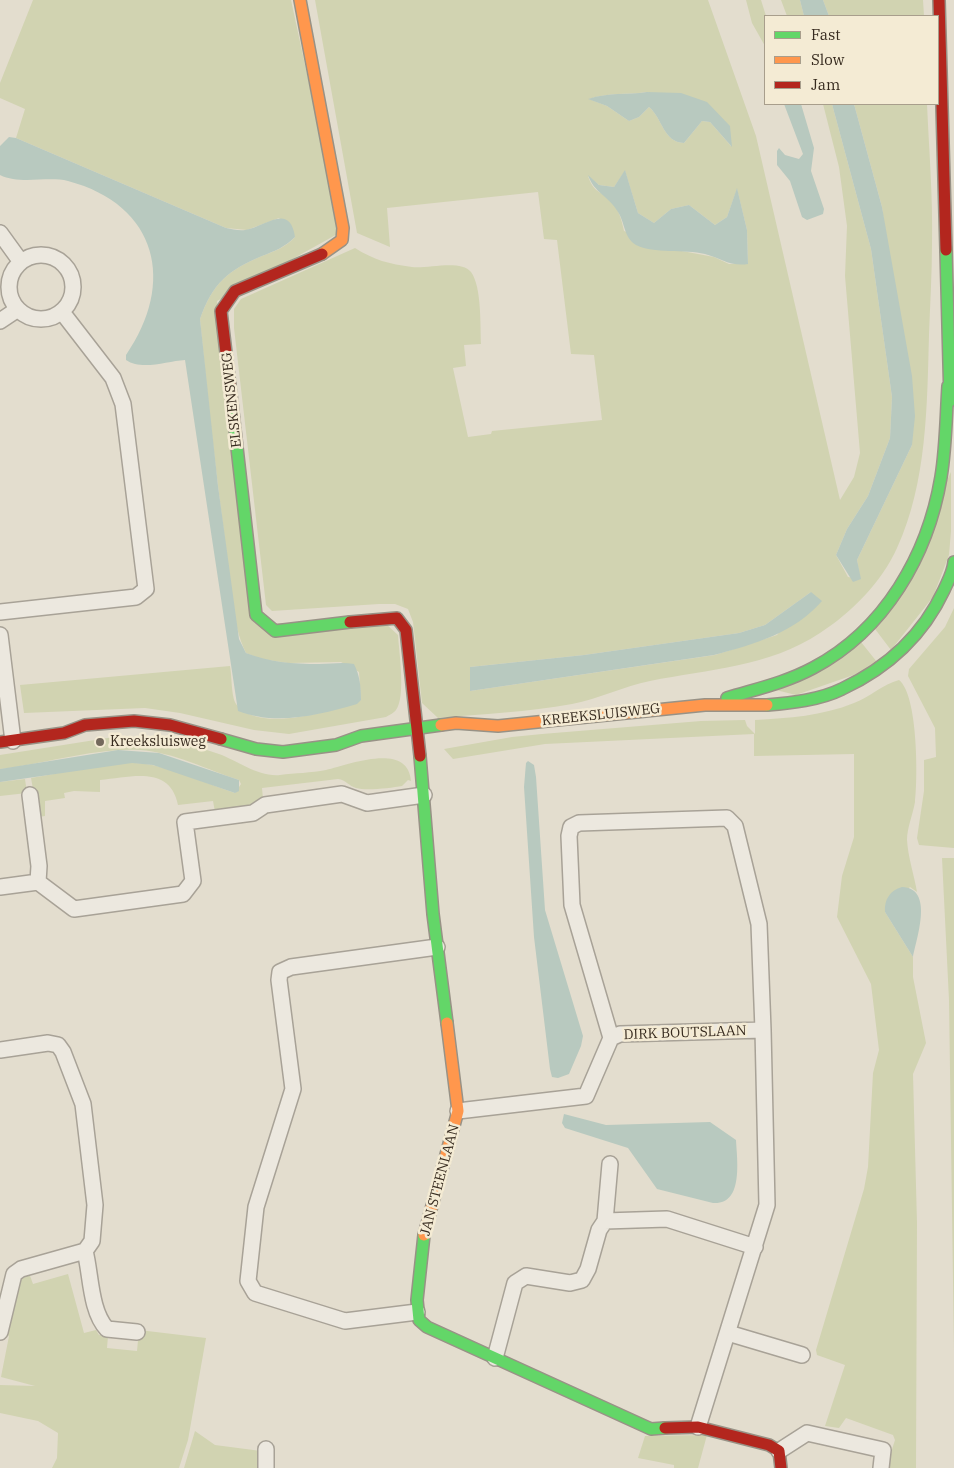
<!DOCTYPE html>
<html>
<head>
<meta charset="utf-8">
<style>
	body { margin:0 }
	#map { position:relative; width:954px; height:1468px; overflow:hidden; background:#e3ddce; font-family:"IBM Plex Serif",serif }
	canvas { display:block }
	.legend { position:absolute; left:764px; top:15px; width:175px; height:90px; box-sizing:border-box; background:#f4ebd4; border:1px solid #a89e8c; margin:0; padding:6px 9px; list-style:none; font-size:15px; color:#372b1f }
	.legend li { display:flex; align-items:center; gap:10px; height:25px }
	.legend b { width:25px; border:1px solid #a89e8c }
</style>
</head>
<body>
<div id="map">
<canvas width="954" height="1468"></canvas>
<ul class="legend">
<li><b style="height:6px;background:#63d668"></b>Fast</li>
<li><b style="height:6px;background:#ff974d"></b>Slow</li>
<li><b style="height:6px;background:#b3261e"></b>Jam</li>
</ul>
</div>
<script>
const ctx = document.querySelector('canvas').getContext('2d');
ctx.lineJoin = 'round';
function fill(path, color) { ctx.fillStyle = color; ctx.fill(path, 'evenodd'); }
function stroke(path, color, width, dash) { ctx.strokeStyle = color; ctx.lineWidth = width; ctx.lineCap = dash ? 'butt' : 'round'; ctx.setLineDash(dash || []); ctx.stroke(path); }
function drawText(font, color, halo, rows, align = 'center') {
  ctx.font = font + ' "IBM Plex Serif",serif'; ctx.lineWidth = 5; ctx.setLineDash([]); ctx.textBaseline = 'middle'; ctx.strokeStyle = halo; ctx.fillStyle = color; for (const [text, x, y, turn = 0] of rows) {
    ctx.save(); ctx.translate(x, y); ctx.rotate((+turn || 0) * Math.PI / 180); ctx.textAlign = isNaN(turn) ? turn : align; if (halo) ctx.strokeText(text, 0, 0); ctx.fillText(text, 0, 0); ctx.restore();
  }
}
fill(new Path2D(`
	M33,0H291L341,232L217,301L254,623H385L398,635C399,652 406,697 396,710C394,713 389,715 386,717L289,734L254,730L180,713L145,708L24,713L20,685L230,666C232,676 231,696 236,704C258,734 333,711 361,700L359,672L341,662L288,663L261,659L246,653C231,622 231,583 226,549C216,473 207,396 200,319C213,283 227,271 262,256C275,251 286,247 295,237L279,218L247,230L226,228L16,138L25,109L0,98V83Z
	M315,0H708L756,136L840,500L854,477L860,453L845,276L847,226L839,167L823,104H832L871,249L892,397L890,438L868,496L847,529L836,555L848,577L860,579L857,560L912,445L882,207L854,104H927C929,150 933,197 932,243C932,274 930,305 929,335C927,406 927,482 897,548C882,582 851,613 820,633C769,667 709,669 650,681C624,686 599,699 572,704C528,712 482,714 438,718L422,703L413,622L408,609L395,604H379L272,611L266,605L234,328V309L241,299L355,248C374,260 389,264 412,267C427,269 461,259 471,272C482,287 480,326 481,344L464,345L466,366L453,368L468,437L491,434L492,431L602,420L594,355L571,354L557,240L544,239L538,192L387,208L390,247L357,233ZM647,92L729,126L731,146L710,122L702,121L684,143C663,142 663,119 649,107L639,117L629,121L607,106L589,99C610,92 625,95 647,92ZM625,171L638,213L654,223L671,209L689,205L715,225L727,217L737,189L747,230L748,264H729L714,257L682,251L624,231C622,221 619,210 612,202C601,190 594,194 588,176L599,185L614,187ZM811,592L777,635L715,655L470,691V667L584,655L739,633L765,625Z
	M746,0H761L766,16L765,46L752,23Z
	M781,0H800L804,16H787Z
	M823,0H923L924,16H829Z
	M951,472V531L949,555L933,597L891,650L875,629Z
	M954,608V848L919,845L917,838L924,791V760L936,757L935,728L908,676L909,669L945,627Z
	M861,642L877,662L865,671L796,695L776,690Z
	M899,680C918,695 918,778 915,802C913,814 907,828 907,840C908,857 914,875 917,892L910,887L885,912L913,957V977L926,1043L913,1074L917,1223L916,1468H886L895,1440L893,1435L846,1418L839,1428L825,1426L845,1365L817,1355L816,1350L864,1189L868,1167L873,1073L879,1050L871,984L837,917L842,876L854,837V754L754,756V734L545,744L453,759L444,749L512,737L542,734L701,721L745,720L747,726L755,734V720C789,718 822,716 854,703C870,697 883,684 899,680Z
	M114,737C149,735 185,742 219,754C238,761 258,777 280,775C295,773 311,773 326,770C348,765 408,741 411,781L408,780L402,786C391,788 366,791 356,788C349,786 346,780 338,779L262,788L263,799L250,807L215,812L213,801L178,805C170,765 132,777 100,780V792L74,791L64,793L65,798L45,801V816L38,817L31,778C69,772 113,757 152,765C180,771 208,784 235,793L241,784L239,780C208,770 173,752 140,750C97,747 44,764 0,769V755Z
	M25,779L27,793L0,796V782Z
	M942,858H954V1351L949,1000Z
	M29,1273L33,1284L68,1274L84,1333L96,1330L99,1335L108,1336L107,1348L137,1351L139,1330L206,1338L188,1440L179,1468H52L57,1458L58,1433L38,1421L0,1413V1385L35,1386L1,1377L9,1336L5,1335L21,1276Z
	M195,1431L215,1445L261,1451L258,1468H184Z
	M707,1435L698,1468H674V1465L638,1458L645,1436Z`), '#d1d3b1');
fill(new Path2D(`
	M800,0H823L829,16H804Z
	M647,92L681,93L707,102L730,126L732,147L710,122L702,121L684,143C663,142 663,119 649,107L639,117L629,121L607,106L588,99C609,92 626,95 647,92Z
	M784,104H801L814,148L811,171L824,209L823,214L807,220L802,217L790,181L777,165V151L779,148L785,155L799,159L803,154Z
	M832,104H854L882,207L912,376L915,416L912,445L857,560L861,579L853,582L836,555L847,529L868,496L890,438L892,397L871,249Z
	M9,137L16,138L226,228C232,229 239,231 245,230C265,227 290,202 295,237C285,247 275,251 262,256C227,271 213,283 200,319L218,486L239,639L246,653C269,662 293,664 319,664C331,664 342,662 354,664C360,676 361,687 361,700L357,704C319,715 276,726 238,711L185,360C167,361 142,371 126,360V355C176,283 158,205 68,181C47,176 20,185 0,175V146Z
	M625,170L638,213L654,223L671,209L689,205L715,225L727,217L737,188L747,230L748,264C731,267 720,258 705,254C685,249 653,254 636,245C624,238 625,223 618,212C609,196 594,193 588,175L599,185L614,187Z
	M811,592L822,601C794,633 755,644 714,655L470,691V667L584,655L739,633L765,625Z
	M118,750L159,753L239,780V791L235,793L153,765L132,763L0,782V769Z
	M528,761L534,765L536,777L545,910L583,1036L581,1046L569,1074L558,1078L552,1077L550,1069L534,937L524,787L526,763Z
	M902,887C934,888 917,937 913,957L885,912C884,900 890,890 902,887Z
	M564,1114L606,1125L710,1122L736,1140C737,1160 744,1205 713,1203L657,1189L628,1148L565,1128L562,1123Z`), '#b8c9bf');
const street = new Path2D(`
	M0,233L21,262
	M9 287a32 32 0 1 1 64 0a32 32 0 1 1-64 0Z
	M0,321L18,309
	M0,612L136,597L146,589L123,404L113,378L62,312
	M0,635L13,741
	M30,795L39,866L38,882L74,909L183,894L193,881L185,822L253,813L265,805L342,794L367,803L424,795
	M0,887L38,882
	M611,1038L572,905L569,836L571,827L579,823L727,818L735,826L759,924L763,1030
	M0,1050L48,1043L58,1045L63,1052L83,1104L95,1205L92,1241L85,1251L21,1269L14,1274L0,1332
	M458,1111L586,1096L611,1038L620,1034L763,1030L767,1205L698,1427
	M605,1221L667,1219L755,1247
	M85,1251C91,1274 90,1311 107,1329L137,1332
	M417,1312L345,1321L255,1293L248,1281L256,1207L293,1089L279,980L280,972L291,967L437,947
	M728,1333L802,1355
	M495,1358L515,1283L526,1276L570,1283L582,1280L588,1269L599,1230L605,1221L610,1164
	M779,1451L807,1433L883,1450L881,1468
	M266,1468V1449`);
const fast = new Path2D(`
	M946,250L950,401
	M230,386L256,615L275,631L350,622
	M727,698C756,689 785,683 813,668C885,630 928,555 941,477C946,447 946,416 948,386
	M767,705C791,703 820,700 842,689C887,668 923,635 944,590C948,581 953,573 954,562
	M221,739L256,749L283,752L336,745L361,736L441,725
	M420,756L433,914L447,1023
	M424,1235L417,1300L419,1320L427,1327L651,1429L665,1428`);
const slow = new Path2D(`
	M300,0L343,228L342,240L322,254
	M441,725L456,723L498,726L705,705H767
	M424,1235L458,1111L447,1023`);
const jam = new Path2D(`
	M939,0L946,250
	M230,386L221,311L235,291L322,254
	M350,622L397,618L406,630L420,756
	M0,742L64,733L85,725L134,721L170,725L221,739
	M665,1428L698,1427L769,1445L779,1451L781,1468`);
stroke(street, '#a8a297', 18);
stroke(fast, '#989286', 14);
stroke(slow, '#989286', 14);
stroke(jam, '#989286', 14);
stroke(street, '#ece8df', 15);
stroke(fast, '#63d668', 11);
stroke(slow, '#ff974d', 11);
stroke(jam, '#b3261e', 11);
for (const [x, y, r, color] of [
	[100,742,5,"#73695c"]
]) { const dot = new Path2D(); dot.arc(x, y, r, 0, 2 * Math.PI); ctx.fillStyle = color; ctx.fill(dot); stroke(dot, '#f4ebd4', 2); }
drawText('14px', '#372b1f', '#f4ebd4', [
	["ELSKENSWEG",232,400,-96],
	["KREEKSLUISWEG",601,715,-6],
	["DIRK BOUTSLAAN",685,1033,-2],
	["JAN STEENLAAN",440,1180,-75]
]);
drawText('14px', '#372b1f', '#f4ebd4', [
	["Kreeksluisweg",110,742]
], 'left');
</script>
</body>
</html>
